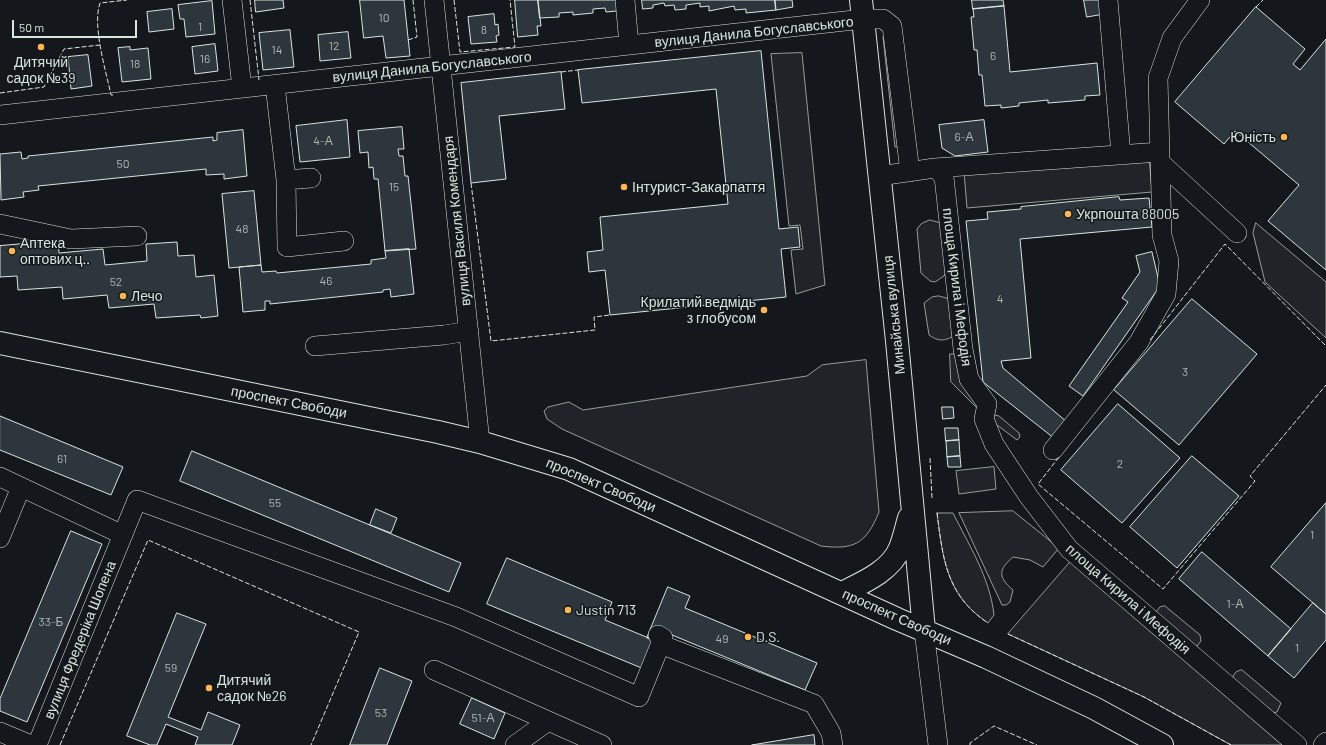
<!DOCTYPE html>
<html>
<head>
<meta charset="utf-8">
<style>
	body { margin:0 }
	#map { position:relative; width:1326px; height:745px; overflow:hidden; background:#14181c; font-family:Barlow,sans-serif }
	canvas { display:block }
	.scale { position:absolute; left:12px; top:20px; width:125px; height:18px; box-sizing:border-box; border:2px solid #d8e6dc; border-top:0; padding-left:5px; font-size:12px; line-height:14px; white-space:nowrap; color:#d8e6dc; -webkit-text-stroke:3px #14181c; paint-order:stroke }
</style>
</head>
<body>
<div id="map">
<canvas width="1326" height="745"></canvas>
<div class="scale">50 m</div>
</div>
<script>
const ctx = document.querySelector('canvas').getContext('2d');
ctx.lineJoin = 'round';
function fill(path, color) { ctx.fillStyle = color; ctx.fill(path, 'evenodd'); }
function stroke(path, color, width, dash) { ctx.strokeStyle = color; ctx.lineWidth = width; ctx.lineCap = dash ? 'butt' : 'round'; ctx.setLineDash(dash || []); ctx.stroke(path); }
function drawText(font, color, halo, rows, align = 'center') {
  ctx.font = font + ' Barlow,sans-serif'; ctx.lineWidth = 3; ctx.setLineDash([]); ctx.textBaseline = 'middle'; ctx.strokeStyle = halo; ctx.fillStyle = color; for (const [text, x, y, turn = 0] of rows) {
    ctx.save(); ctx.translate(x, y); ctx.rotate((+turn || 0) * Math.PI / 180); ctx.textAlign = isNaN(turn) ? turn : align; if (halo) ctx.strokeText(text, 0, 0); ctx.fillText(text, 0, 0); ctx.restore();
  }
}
const green = new Path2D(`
	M889,36L902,147H895L883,37Z
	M802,53L825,285L796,294L791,250L803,249L800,225L789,226L771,54Z
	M1149,156L1152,192L967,208L964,172Z
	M930,220L941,223L948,268L944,276L935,282L930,281L921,273L917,229L921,224Z
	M1256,223L1326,282V338L1265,282L1253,233Z
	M939,296L950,299L954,336C944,341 939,342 929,335L924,303L932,297Z
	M950,354H957L978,409L951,382Z
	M866,360L879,512C866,544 854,550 821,546L562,429L547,419L544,411L548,407L569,402L583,410L807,376L822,365Z
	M995,415L999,416L1019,433L1020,437L1017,440L993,422L992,419Z
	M994,467L996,489L959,494L956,471Z
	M1013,511L1059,548L1043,567L1030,560L1013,557C998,570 998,577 1013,590L1010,602L1006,605H1002L959,513Z
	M937,513H953C969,545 990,578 994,615L988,623C946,595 943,559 937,513Z
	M1072,560L1287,745H1231L1144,697L1008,634Z
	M1165,606L1200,635L1201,641L1197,646H1192L1156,612L1160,607Z
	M1242,670L1281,703L1277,712L1272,713L1233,680V676L1236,672Z`);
fill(green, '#202428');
stroke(green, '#939e99', 1);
const building = new Path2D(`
	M255,0H283L284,8L256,12Z
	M360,0H404L410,56L386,58L383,36L364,38Z
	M515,0H538L541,26H537L538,35L518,37Z
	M538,0H616L617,11L606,12L605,8L593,9V13L573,15V12L559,13V17L540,18Z
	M642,0H775L776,10L746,13V9L735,10L734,6L709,11V6L700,7V3L686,5V9L675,10L674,5L665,6L664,3L653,5V8L643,9Z
	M775,0H792L793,7L776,10Z
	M972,0H1003L1004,6L973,9Z
	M1084,0H1101L1104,14L1087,17Z
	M212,1L215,34L186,37L184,19H180L178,5Z
	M1004,6L1010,72L1097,63L1100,95L1085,96V100L1048,103V100L1019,103V106L1001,108V105L985,106L982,75H979L977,50H974L971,17H974L973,9Z
	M1256,7L1305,49L1293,64L1300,70L1326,39V270L1268,221L1299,185L1235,131L1224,144L1175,102Z
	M172,9L174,29L149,32L147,12Z
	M494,14L495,25L498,24L499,35L496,36L497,42L471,44L468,17Z
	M290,30L294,67L263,70L259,33Z
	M348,32L351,58L320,61L318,35Z
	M215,44L218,71L195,74L192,47Z
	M130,47V50L148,48L151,79L122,82L118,48Z
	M761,51L779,229L798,227L800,247L781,249L786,297L610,315L605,270L589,272L587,252L603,250L600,217L728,204L716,89L582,103L578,70Z
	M88,55L92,86L71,89L68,57Z
	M561,72L565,109L499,116L506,179L471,183L461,83Z
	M347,120L350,157L300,162L296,126Z
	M984,120L988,152L955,156L942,148L939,125Z
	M402,127L404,149H398L399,156H403L405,176H408L416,249L385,251L378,179H374L373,167L369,168L368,152L360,153L358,131Z
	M243,130L247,176L224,179V174L206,175V169L38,186L39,190L23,192L24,197L1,200L0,154L21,152L22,159L28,158V156L213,137V141L217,140V133Z
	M254,191L261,265L229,268L222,194Z
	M1119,197L1120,200L1149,198L1152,227L1020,239L1031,358L1001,361L1003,368L1067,422L1055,439L983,382L966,221L988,219L987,212L1021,209V207Z
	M58,241L59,253L103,249L105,265L147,261L146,244L177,242L178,256L194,255L196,277L214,275L218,316L201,318L200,315L156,318L154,304L109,308L107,295L63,299L62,287L18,290L17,276L0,277V246Z
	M409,249L414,294L391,297L390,289L383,290V292L270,304V301H265V310L243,312L239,267L261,265L262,272L276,271L277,273L371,264V260L386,258L385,251Z
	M1152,252L1160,286L1083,396L1069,386L1128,302L1122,298L1140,272L1136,256Z
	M1192,299L1257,354L1179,445L1114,390Z
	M1118,404L1180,458L1122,523L1061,470Z
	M942,407H953L954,418L943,419Z
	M0,416L123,467L111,495L0,450Z
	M945,428H958L959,440L946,441Z
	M959,440L960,456L947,457L946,441Z
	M192,451L461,563L449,592L180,481Z
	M960,456L961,467H948L947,457Z
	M1192,456L1239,496L1177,568L1130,527Z
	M1326,503V614L1271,567Z
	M376,509L397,518L391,533L370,525Z
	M71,531L102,544L27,722L0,711V699Z
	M1202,552L1291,629L1268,656L1179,579Z
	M507,558L612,602L605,620L656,641L644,669L487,604Z
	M668,587L690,596L685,608L817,663L805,690L660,630L656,641L647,638Z
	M1313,603L1326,614V640L1294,678L1268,656Z
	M177,613L206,624L168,717L201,730L208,712L240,725L232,745H195L198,737L166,724L157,745H150L127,736Z
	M380,668L412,681L387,745H350Z
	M472,698L505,713L494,739L460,724Z
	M814,735L815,745H752Z`);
fill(building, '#2c363c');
stroke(building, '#d8e6dc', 1);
const minor = new Path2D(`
	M232,0L242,88
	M434,0L480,442
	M625,0L629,45
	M1108,0L1121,155
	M275,85L286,180L287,247L344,241
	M0,115L863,19H883L892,26L910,172
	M1161,163L1237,233
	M941,174L944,177L963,349L969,379L987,404L984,419L994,444L1029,497L1069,549L1297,745
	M879,176L935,168L1160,152
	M286,180L311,178
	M0,224L71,239L137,236
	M315,346L444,335L469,331
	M1053,450L1139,342L1166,294L1169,261L1162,235L1158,78L1172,38L1200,0
	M0,477L123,535
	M0,538L21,487
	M924,630L938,745
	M660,644L814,704L831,733L833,745
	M434,670L602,745
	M0,732L31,745
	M37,745L137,500L456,617L639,697L663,638L658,635
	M515,745L547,722
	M1323,745L1326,742`);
const major = new Path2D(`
	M861,0L897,341L924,630
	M0,343L438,432L480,442L569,469L897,619L986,657L1094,708L1162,745
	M842,593C862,583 891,571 900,548C904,538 906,528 909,518`);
stroke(minor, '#d8e6dc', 20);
stroke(major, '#d8e6dc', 24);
stroke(minor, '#14181c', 19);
stroke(major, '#14181c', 22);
stroke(new Path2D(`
	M250,0L259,80
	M454,0L460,52L515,47L510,0
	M1256,7L1263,0
	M408,40L417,37L413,0
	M561,72L578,70
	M0,93L44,87L64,49L100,45
	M113,95H111C106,71 92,26 100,3L127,0
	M471,183L491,341L595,330L594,317L610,315
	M1150,340L1225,244L1326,346
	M1059,457L1038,484L1163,589L1255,481L1250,476L1326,385
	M930,458L932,498
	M937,513C943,559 946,595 988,623
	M1008,634L1144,697L1231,745
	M60,745L148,540L359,632L311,745
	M970,745V743L994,726L1037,745`), '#d8e6dc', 1, [5, 2]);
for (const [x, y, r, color] of [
	[41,47,4,"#ffb74d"],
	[1284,137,4,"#ffb74d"],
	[624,187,4,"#ffb74d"],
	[1068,214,4,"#ffb74d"],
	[12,251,4,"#ffb74d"],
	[123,296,4,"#ffb74d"],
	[764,310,4,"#ffb74d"],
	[568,610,4,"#ffb74d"],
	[748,637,4,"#ffb74d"],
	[209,688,4,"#ffb74d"]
]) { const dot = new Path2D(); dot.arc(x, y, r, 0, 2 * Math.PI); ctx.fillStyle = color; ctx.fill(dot); stroke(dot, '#14181c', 1.5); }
drawText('12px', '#adbab4', null, [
	["10",384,18],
	["1",200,27],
	["8",484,30],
	["12",334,46],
	["14",277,50],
	["6",993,56],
	["16",205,59],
	["18",135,64],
	["6-А",964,137],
	["4-А",323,141],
	["50",123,164],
	["15",394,187],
	["48",242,229],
	["46",326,281],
	["52",116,282],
	["4",1000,299],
	["3",1185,372],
	["61",62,459],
	["2",1120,464],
	["55",275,503],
	["1",1312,535],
	["1-А",1235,604],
	["33-Б",51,622],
	["49",722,639],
	["1",1297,648],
	["59",171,668],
	["53",381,713],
	["51-А",483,718]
]);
drawText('14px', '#d8e6dc', '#14181c', [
	["вулиця Данила Богуславського",754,32,-6],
	["вулиця Данила Богуславського",432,67,-6],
	["вулиця Василя Комендаря",457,221,-96],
	["площа Кирила і Мефодія",957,287,83],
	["Минайська вулиця",894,315,-96],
	["проспект Свободи",289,402,11],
	["проспект Свободи",601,485,23],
	["площа Кирила і Мефодія",1128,599,41],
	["проспект Свободи",897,617,24],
	["вулиця Фредеріка Шопена",80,640,-68]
]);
drawText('14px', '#d8e6dc', '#14181c', [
	["Дитячий",41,62,"center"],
	["садок №39",41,78,"center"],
	["Юність",1276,137,"right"],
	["Інтурист-Закарпаття",632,187],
	["Укрпошта 88005",1076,214],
	["Аптека",20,243],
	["оптових ц‥",20,259],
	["Лечо",131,296],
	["Крилатий ведмідь",756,302,"right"],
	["з глобусом",756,318,"right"],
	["Justin 713",576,610],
	["D.S.",756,637],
	["Дитячий",217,680],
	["садок №26",217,696]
], 'left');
</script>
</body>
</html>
